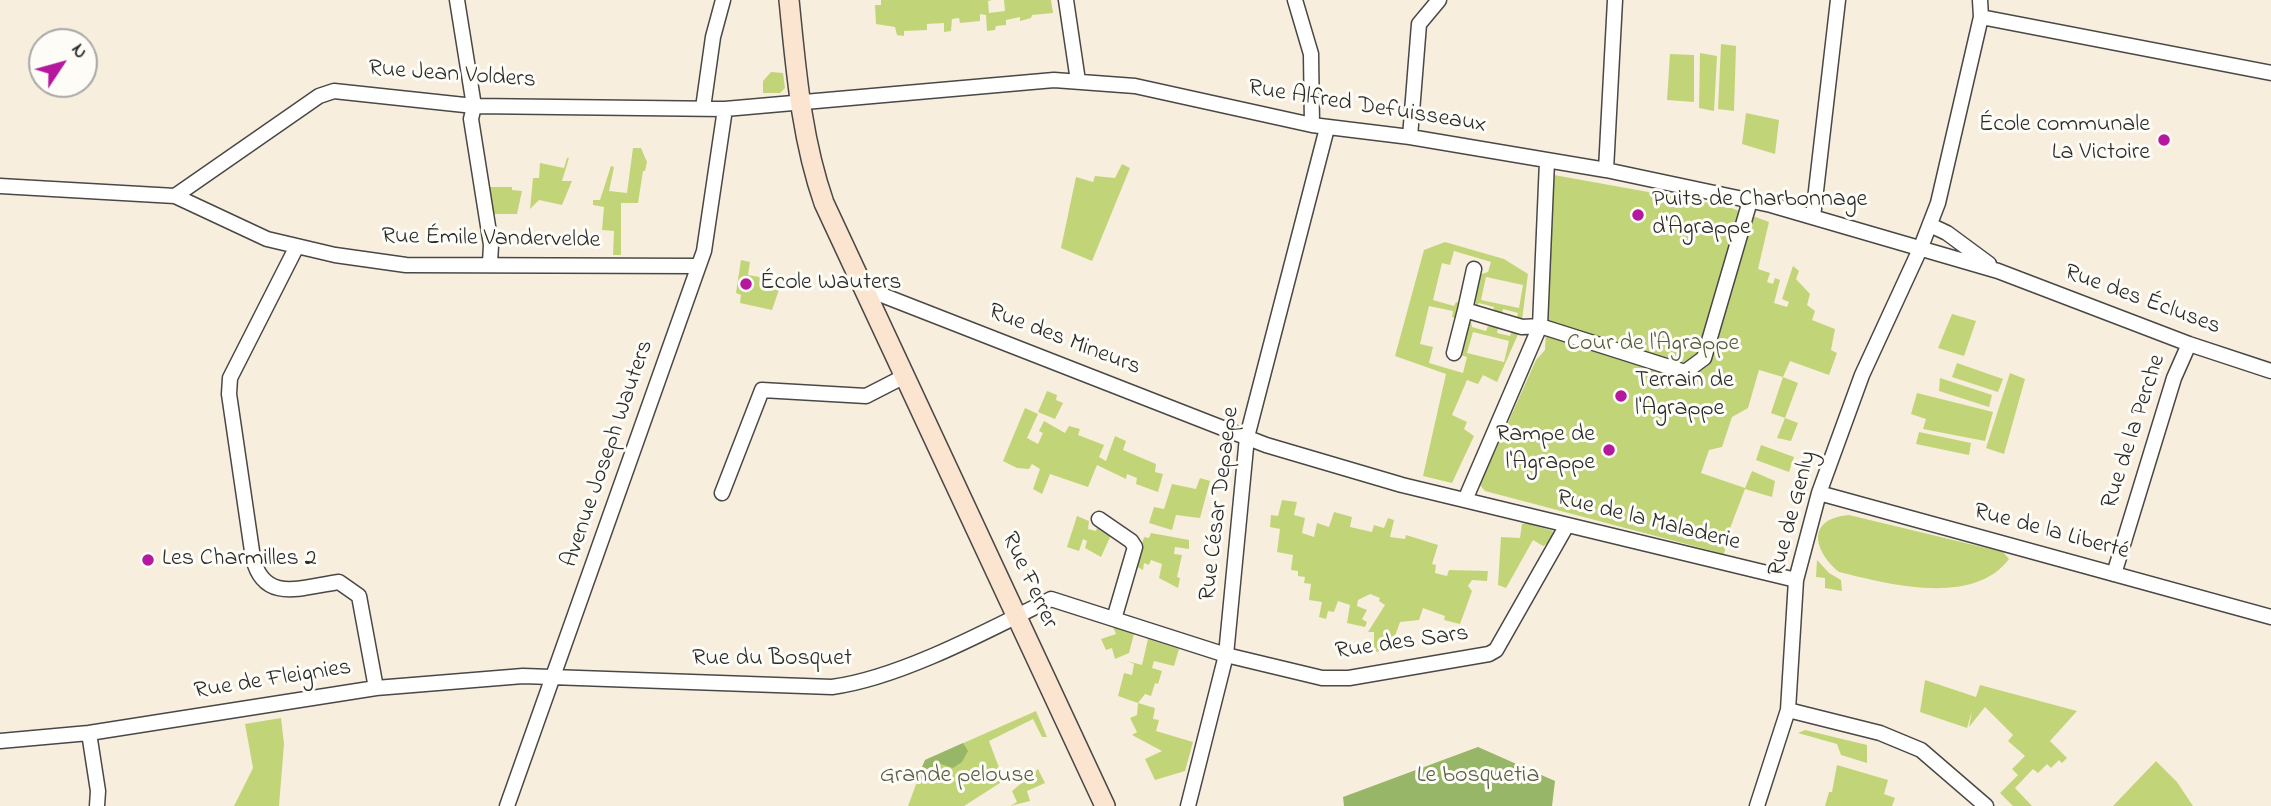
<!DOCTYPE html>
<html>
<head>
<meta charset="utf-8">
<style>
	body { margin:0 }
	#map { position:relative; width:2271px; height:806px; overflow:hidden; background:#f8eedd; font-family:"Indie Flower",sans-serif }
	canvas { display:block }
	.north { position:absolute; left:28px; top:28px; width:70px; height:70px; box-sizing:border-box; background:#fdfcf7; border:2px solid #a9a8a5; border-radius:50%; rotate:54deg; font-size:19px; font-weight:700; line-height:28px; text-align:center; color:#2b2b2b }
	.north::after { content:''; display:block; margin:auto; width:24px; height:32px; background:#b5179e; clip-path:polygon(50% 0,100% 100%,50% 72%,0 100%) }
</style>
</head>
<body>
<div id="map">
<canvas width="2271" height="806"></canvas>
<div class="north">N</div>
</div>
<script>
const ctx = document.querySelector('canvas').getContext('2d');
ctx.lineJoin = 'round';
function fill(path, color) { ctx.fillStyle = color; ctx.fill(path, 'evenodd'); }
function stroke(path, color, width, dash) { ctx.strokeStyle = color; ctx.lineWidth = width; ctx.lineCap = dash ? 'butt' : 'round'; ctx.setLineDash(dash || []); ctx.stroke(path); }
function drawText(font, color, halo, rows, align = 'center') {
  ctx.font = font + ' "Indie Flower",sans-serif'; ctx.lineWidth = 6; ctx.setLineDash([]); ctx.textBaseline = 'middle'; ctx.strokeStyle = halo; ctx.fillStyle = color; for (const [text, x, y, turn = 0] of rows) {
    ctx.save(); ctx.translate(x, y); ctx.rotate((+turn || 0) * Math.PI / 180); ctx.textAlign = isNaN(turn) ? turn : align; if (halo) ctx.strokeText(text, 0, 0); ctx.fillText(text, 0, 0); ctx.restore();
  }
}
fill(new Path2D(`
	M881,0H992L988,1L989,13L1005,11L1004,0H1051L1053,13L1032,15L1031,18L1020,21V17L1006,20V25L996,26L995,30L987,31L986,15L980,14V21L960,23L959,18L952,19L951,31L944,32V23L927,24V30L904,31V36L897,35L895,27L876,24L875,5H881Z
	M1721,44L1736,46L1734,111L1718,109Z
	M1700,53L1717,56L1714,111L1699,108Z
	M1670,54L1694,55V102L1667,100Z
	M771,72L783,73L785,88L780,93H763V81Z
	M1746,113L1779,120L1775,154L1742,144Z
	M633,148H641L647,162L645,171H643L638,203H621V255H613L614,231L602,230L604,207L593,205V200H600L611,166L614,167L609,191L627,193Z
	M567,158H569L562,181H572L562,205L539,200L530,209L533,178H539L540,163L564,168Z
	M1122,164L1130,168L1092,261L1061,248L1076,177L1093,182L1095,176L1115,178Z
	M1554,175L1726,206L1769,222L1758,269L1770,273L1767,282L1773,284L1775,278L1780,280L1774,303L1787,307L1789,302L1782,299L1793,266L1799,271L1796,279L1810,294L1807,305L1815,311L1812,320L1835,329L1831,350L1837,353L1829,375L1790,361L1783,377L1798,383L1785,418L1798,423L1791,441L1777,438L1785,418L1771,413L1783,377L1759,370L1748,408L1732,417L1722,447L1709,450L1701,473L1745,488L1752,471L1775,481L1772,497L1745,489L1729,531L1724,554L1485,491L1480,485L1536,360L1545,350Z
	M489,187H512V190L522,191L517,214H494Z
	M1445,242L1504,259L1528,274L1522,320L1517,318L1518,313L1503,309L1502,314L1493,312L1494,307L1479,303L1475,308L1479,275L1488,272L1491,262L1454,251L1450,265L1442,263L1433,300L1454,306L1456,302L1459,303L1455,318L1452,317L1453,311L1429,306L1420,344L1433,347L1429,363L1463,373L1467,357L1460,355L1471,321L1472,327L1486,331L1488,326L1498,328L1497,333L1510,336L1512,331L1519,332L1497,382L1483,375L1478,384L1467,380L1452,415L1467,422L1464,429L1474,436L1452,483L1423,476L1446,374L1395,356L1424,250ZM1486,277L1523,285L1519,308L1481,300ZM1473,332L1509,341L1504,362L1467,353Z
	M741,260L750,262L748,275L782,281L772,310L740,303L741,295L736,293Z
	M1952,314L1976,321L1964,356L1938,348Z
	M1957,363L2003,379L1998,392L1952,377Z
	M2010,373L2025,379L2004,454L1986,448Z
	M1940,378L1992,395L1989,407L1939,391Z
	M1047,391L1057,395L1056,400L1063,403L1055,419L1038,412Z
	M1917,393L1993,412L1985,441L1923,429L1926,419L1911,414Z
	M1025,408L1038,414L1027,438L1038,444L1043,433L1039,431L1044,421L1065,433L1069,426L1080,429L1078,435L1104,445L1099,457L1106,461L1115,436L1126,441L1123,450L1156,464L1155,472L1163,474L1158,492L1136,484L1137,478L1127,474L1126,479L1097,465L1088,487L1050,474L1042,494L1033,489L1040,469L1032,464L1029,469L1017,468L1003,461Z
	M1919,432L1971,443L1969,455L1916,444Z
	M1761,445L1794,457L1789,472L1756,460Z
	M1200,478L1210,481L1200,518L1176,515L1172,530L1149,523L1154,507L1164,509L1172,484L1196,489Z
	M1282,500L1297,502L1294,515L1305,518L1302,533L1314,537L1317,523L1329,527L1334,512L1352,517L1350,527L1372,532L1374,525L1384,528L1388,518L1394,520L1390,537L1405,539L1406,535L1438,545L1432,564L1436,565L1435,573L1447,576L1449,570L1488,571L1487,581L1472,580L1468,586L1472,591L1460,624L1444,620L1445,616L1423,608L1419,620L1400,622L1394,639L1386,640L1382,651L1374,652V632H1368L1385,605L1379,601L1380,598L1370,594L1358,600L1357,606L1367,610L1362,619L1367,622L1365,627L1347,623L1350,605L1338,601L1334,612L1328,611L1326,619L1319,617L1322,602L1309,600L1311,584L1304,583L1305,577L1298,576V571L1291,570L1293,555L1277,552L1280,529L1270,527L1271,515L1278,516Z
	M1849,515L2003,552L2009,559C1973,607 1888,584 1839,572C1813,550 1806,519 1849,515Z
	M1077,516L1089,521L1088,529L1096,531L1098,525L1111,535L1101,557L1085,548L1087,541L1083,539L1079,551L1067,547Z
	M1527,523L1553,531L1551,542L1543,546L1533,540L1506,588L1498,585L1501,537L1520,538L1522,524Z
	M1151,533L1189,540V549L1175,547L1174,554L1182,555L1177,577L1180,578L1178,588L1159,578L1162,564L1151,560L1149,565L1144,563L1143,570L1136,566L1144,537L1149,538Z
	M1817,560L1829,573L1841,580L1842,591L1825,588V578L1816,577Z
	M1113,627L1134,634L1129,653L1115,659L1112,648L1106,650L1101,639L1116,634Z
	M1148,639L1179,649L1174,666L1154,661L1152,668L1162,671L1158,684L1155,683L1151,696L1145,694L1138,703L1155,708L1153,719L1159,720L1156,731L1193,742L1185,771L1155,780L1145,759L1162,751L1132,735L1137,732L1130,718L1137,715L1138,703L1118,696L1124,673L1132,675L1134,664L1127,661L1142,665Z
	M1925,680L1976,697L1980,685L2077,711L2050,741L2067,758L2062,763L2059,760L2051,768L2047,764L2038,773L2033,769L2015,788L2032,806H2013L2000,793L2018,775L2012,769L2025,756L2008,741L2013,735L1985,707L1969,727L1972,711L1967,728L1920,712Z
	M1036,711L1047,737H1042L1033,719L989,741L1001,773L1000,783L964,806H908L925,760Z
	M281,718L284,744L279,806H234L253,768L245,724Z
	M1805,730L1867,745V763L1841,755L1837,744L1798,733Z
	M2156,761L2177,782L2193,806H2113Z
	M1837,765L1888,780L1884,794L1895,798L1892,806H1825L1829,792H1832Z
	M1038,769L1045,783L1027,791L1030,801L1010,806L1017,802L1012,791Z`), '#c1d578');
fill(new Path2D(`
	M963,743L968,751L962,762L953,768L938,763L934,772L922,767L925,760Z
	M1478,747L1555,781L1552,806H1344L1343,797Z`), '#98b668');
const minor = new Path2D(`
	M457,0L474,106L471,119L491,245L490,263
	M1066,0L1078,81
	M1295,0L1311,54L1312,125
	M1981,17L2271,73
	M703,108L713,37L723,0
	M1410,137L1419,24L1439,0
	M1606,170L1615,0
	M0,186L175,196L267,239L335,255L406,265L698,266
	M175,196L319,96L334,91L474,106L725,109L1054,80L1135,86L1312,125L1410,137L1606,170L1771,205L1998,271L2189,344L2271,371
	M1813,217L1838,0
	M1930,225L1947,233L1989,264
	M297,246L230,378L229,394L253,558C264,604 302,587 339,582L359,596L376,688
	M1474,269L1465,310L1522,327L1540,326L1685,372L1704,358L1750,201
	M864,288L1266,445L1402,485L1796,580
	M1454,353L1465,310
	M722,493L762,390L866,396L905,376
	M1819,493L2271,617
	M1465,500L1540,326L1547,161
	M1099,519L1131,541L1135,547L1114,619
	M2114,574L2174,378L2189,344
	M1788,710L1880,733L1921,750L1986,806
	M89,733L98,791L97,806
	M0,741L89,733L376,688L523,676L832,687C900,678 989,630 1051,599L1226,655L1322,678H1349L1489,654L1496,650L1567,525
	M507,806L704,251L725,109
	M1188,806L1226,655L1247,437L1327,128
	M1757,806L1788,710L1796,580L1819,493L1862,375L1921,247L1938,203L1981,17L1980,0`);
const secondary = new Path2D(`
	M789,0C796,69 801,137 824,203L1105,806`);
stroke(minor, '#4a4846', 17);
stroke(secondary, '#4a4846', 22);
stroke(minor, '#fff', 14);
stroke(secondary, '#fce5d0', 19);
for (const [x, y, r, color] of [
	[2164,140,7,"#b5179e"],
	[1638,215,7,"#b5179e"],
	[746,284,7,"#b5179e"],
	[1621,396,7,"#b5179e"],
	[1609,450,7,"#b5179e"],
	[148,560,7,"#b5179e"]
]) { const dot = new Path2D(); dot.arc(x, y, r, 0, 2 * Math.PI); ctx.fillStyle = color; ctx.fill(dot); stroke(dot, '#fdfcf7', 2.5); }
drawText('24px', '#2b2b2b', '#fdfcf7', [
	["Rue Jean Volders",452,76,4],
	["Rue Alfred Defuisseaux",1367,108,9],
	["Rue Émile Vandervelde",491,240,1],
	["Rue des Écluses",2142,301,20],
	["Rue des Mineurs",1064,341,21],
	["Rue de la Perche",2135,432,-72],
	["Avenue Joseph Wauters",609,454,-71],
	["Rue César Depaepe",1221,504,-83],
	["Rue de Genly",1794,514,-75],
	["Rue de la Maladerie",1648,522,14],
	["Rue de la Liberté",2051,533,15],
	["Rue Ferrer",1028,581,65],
	["Rue des Sars",1402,644,-8],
	["Rue du Bosquet",772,660],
	["Rue de Fleignies",273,681,-9]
]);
drawText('24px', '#2b2b2b', '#fdfcf7', [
	["École communale",2150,126,"right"],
	["La Victoire",2150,154,"right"],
	["Puits de Charbonnage",1652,201],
	["d'Agrappe",1652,229],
	["École Wauters",760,284],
	["Terrain de",1635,382],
	["l'Agrappe",1635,410],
	["Rampe de",1595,436,"right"],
	["l'Agrappe",1595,464,"right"],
	["Les Charmilles 2",162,560]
], 'left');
drawText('24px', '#585e42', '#fdfcf7', [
	["Cour de l'Agrappe",1653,345],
	["Grande pelouse",957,777],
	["Le bosquetia",1478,777]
]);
</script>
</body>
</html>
